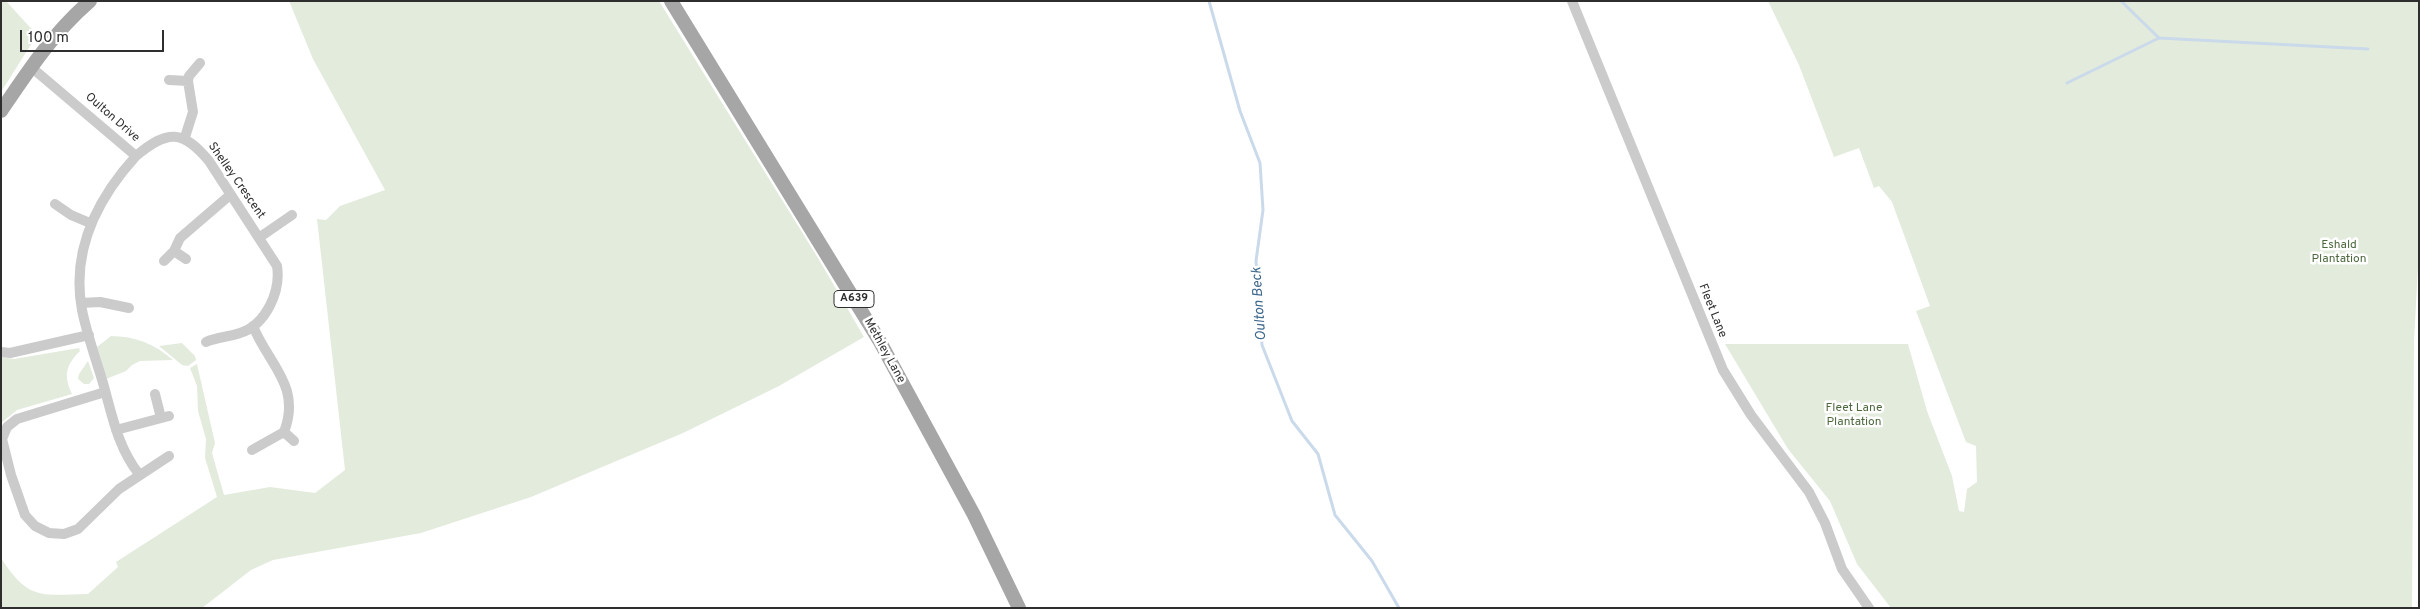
<!DOCTYPE html>
<html>
<head>
<meta charset="utf-8">
<style>
	body { margin:0 }
	#map { position:relative; width:2420px; height:609px; overflow:hidden; background:#fff; font-family:Overpass,sans-serif }
	canvas { display:block }
	.frame { position:absolute; inset:0; border:2px solid #2e2e2e; pointer-events:none }
	.scale { position:absolute; left:20px; top:30px; width:144px; height:22px; box-sizing:border-box; border:2px solid #2e2e2e; border-top:0; padding-left:6px; font-size:15px; line-height:18px; white-space:nowrap; color:#2e2e2e; -webkit-text-stroke:4px #fff; paint-order:stroke }
</style>
</head>
<body>
<div id="map">
<canvas width="2420" height="609"></canvas>
<div class="frame"></div>
<div class="scale">100 m</div>
</div>
<script>
const ctx = document.querySelector('canvas').getContext('2d');
ctx.lineJoin = 'round';
function fill(path, color) { ctx.fillStyle = color; ctx.fill(path, 'evenodd'); }
function stroke(path, color, width, dash) { ctx.strokeStyle = color; ctx.lineWidth = width; ctx.lineCap = dash ? 'butt' : 'round'; ctx.setLineDash(dash || []); ctx.stroke(path); }
function drawText(font, color, halo, rows, align = 'center') {
  ctx.font = font + ' Overpass,sans-serif'; ctx.lineWidth = 5; ctx.setLineDash([]); ctx.textBaseline = 'middle'; ctx.strokeStyle = halo; ctx.fillStyle = color; for (const [text, x, y, turn = 0] of rows) {
    ctx.save(); ctx.translate(x, y); ctx.rotate((+turn || 0) * Math.PI / 180); ctx.textAlign = isNaN(turn) ? turn : align; if (halo) ctx.strokeText(text, 0, 0); ctx.fillText(text, 0, 0); ctx.restore();
  }
}
fill(new Path2D(`
	M1,1H6L37,35L1,92Z
	M289,1H659L818,258L864,337L779,386L683,433L531,497L421,533L273,560L251,570L202,608H1V558C29,601 41,595 88,594L118,567L116,562L217,497L205,458L206,439L198,411L197,386L190,368L197,364L215,443L212,453L224,495L270,487L315,493L345,470L317,219L326,220L340,206L385,190L313,59Z
	M1768,1H2419V248L2414,341L2412,608H1891L1857,564L1830,501L1788,449L1725,344H1908L1927,411L1952,476L1959,511L1964,512L1967,489L1977,482L1976,446L1966,442L1916,311L1930,306L1892,202L1879,186L1874,188L1859,148L1834,157L1799,65Z
	M111,336C135,336 155,344 173,360L140,361L132,365L126,371L106,379L97,347Z
	M182,343L195,356L196,360L188,366L182,365L159,346Z
	M79,348L80,351C66,365 63,375 72,394L17,410L1,423V357L14,359Z
	M88,361L94,378L89,384H84L78,379L79,374Z`), '#e3ebdd');
stroke(new Path2D(`
	M1209,1L1240,111L1260,163L1263,210L1256,261L1262,345L1292,421L1318,454L1335,515L1372,561L1399,608
	M2121,1L2159,38L2368,49
	M2067,83L2159,38`), '#cadaea', 3);
stroke(new Path2D(`
	M1572,1L1723,370L1751,415L1809,492L1825,523L1842,569L1869,608
	M31,67L136,156C97,199 71,251 82,310C87,335 96,359 103,383C112,415 118,448 139,474
	M169,80L188,81
	M185,137L193,112L188,81L189,76L200,63
	M136,156C168,129 183,130 209,161L277,266C281,291 266,325 240,333C229,337 217,337 206,342
	M55,204L71,215L90,223
	M260,237L292,215
	M174,251L186,259
	M164,261L174,251L180,238L230,195
	M81,303L100,302L129,308
	M1,352L10,353L89,335
	M105,392L17,419L7,427L2,439L11,475L25,515L35,526L49,533L64,534L78,529L119,489L169,456
	M155,394L161,418
	M116,430L169,416
	M284,432L294,441
	M252,450L284,432C302,386 268,364 253,326`), '#cbcbcb', 10);
stroke(new Path2D(`
	M671,1L879,340L974,515L1019,608
	M1,111C28,71 53,33 90,1`), '#a6a6a6', 14);
for (const [x, y, w] of [
	[854,299,40]
]) { const box = new Path2D(); box.roundRect(x - w / 2, y - 8.5, w, 17, 4); ctx.fillStyle = '#fff'; ctx.fill(box); stroke(box, '#2e2e2e', 1); }
drawText('bold 11px', '#2e2e2e', null, [
	["A639",854,299]
]);
drawText('12px', '#2e2e2e', '#fff', [
	["Oulton Drive",112,118,41],
	["Shelley Crescent",236,181,55],
	["Fleet Lane",1712,311,68],
	["Methley Lane",884,351,61]
]);
drawText('12px', '#4d683d', '#fff', [
	["Eshald",2339,246],
	["Plantation",2339,260],
	["Fleet Lane",1854,409],
	["Plantation",1854,423]
]);
drawText('italic 14px', '#3f688d', '#fff', [
	["Oulton Beck",1260,304,-94]
]);
</script>
</body>
</html>
